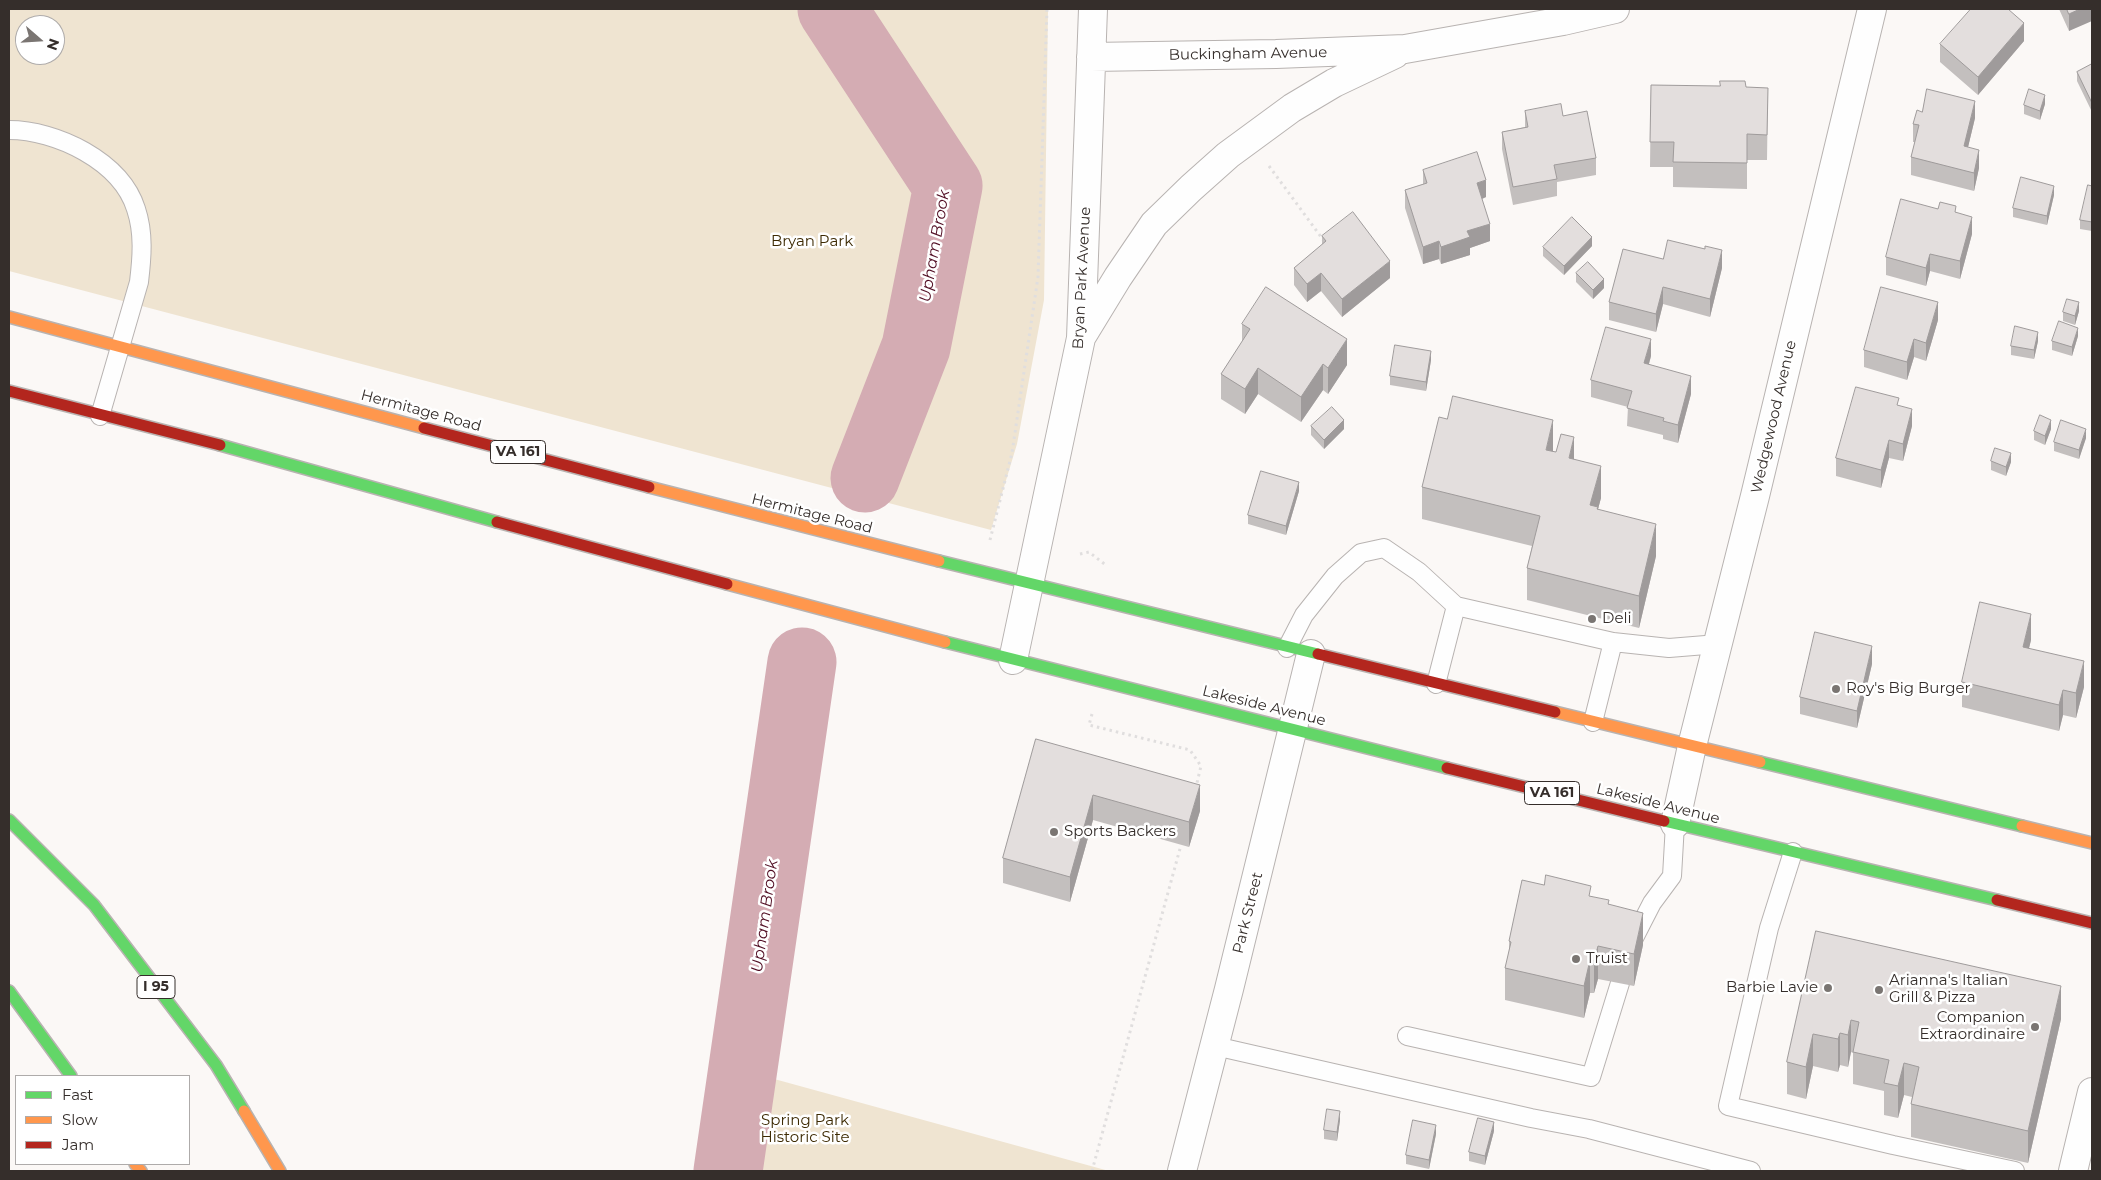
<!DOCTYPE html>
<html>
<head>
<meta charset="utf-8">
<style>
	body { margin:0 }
	#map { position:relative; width:2101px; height:1180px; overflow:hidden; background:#fbf8f6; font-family:Montserrat,sans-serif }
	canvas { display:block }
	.frame { position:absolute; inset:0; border:10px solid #352e2b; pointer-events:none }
	.legend { position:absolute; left:15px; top:1075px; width:175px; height:90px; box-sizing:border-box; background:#fff; border:1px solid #aeabaa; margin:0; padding:6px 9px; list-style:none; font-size:15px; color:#352e2b }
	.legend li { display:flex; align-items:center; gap:10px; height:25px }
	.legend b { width:25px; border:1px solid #aeabaa }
	.north { position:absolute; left:15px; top:15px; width:50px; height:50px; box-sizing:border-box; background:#fff; border:1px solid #aeabaa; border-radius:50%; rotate:109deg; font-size:14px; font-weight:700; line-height:20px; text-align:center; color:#352e2b }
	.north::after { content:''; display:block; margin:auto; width:18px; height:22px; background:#7a7572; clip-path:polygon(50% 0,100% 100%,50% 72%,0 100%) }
</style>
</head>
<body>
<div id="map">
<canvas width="2101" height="1180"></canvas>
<div class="frame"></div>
<ul class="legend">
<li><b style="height:6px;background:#63d668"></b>Fast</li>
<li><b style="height:6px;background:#ff974d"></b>Slow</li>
<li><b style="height:6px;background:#b3261e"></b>Jam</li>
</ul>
<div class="north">N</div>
</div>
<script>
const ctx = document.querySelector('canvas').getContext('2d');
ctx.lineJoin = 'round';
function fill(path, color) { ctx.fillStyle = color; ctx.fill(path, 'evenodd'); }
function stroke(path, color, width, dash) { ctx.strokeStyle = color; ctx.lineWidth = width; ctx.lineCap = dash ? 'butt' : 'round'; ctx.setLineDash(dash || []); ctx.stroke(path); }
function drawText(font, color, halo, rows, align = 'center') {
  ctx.font = font + ' Montserrat,sans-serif'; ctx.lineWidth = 5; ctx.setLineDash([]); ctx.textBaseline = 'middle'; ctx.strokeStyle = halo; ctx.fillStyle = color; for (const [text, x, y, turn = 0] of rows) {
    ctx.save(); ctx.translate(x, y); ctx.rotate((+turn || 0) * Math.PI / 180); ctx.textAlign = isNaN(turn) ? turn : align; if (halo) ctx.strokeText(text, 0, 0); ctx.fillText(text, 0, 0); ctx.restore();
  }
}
fill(new Path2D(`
	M9,9H1048L1044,300L1017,444L991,530L9,271ZM25,25H55V55H25Z
	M767,1077L1109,1171H760Z`), '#efe4d1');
stroke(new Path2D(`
	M832,9L948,186L916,347L865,478
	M728,1171L802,662`), '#d4acb3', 69);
const lane = new Path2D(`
	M9,130C56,130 121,161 136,209C144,233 142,257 139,282L100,416
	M1613,642L1669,648L1718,644
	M1287,648L1304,615L1335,576L1361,553L1384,548L1419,572L1456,606
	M1436,684L1456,606L1613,642L1593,722
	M1793,852L1769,928L1728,1106L1893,1145L2015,1171
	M1633,940L1652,903L1672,876L1675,824
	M1407,1036L1591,1077L1620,983
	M1215,1046L1531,1118L1589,1129L1751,1171`);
const street = new Path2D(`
	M1091,57L1276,54L1405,49L1563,21L1615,9
	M1082,336L1118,277L1154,224L1191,188L1228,155L1292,108L1334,83L1395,54
	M1013,660L1081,338L1093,9
	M1675,824L1692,746L1755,496L1872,9
	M1182,1171L1229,989L1311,654
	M2073,1171L2092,1092`);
const fast = new Path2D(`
	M220,445L497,522
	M939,561L1318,654
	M945,642L1447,768
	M1760,762L2022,826
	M9,820L94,905L216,1065L244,1111
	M1664,821L1997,900
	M9,991L71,1076`);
const slow = new Path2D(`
	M9,317L424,428
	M649,487L939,561
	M727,584L945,642
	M1555,712L1760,762
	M2022,826L2092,843
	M244,1111L280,1171
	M135,1164L141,1171`);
const jam = new Path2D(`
	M9,391L220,445
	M424,428L649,487
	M497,522L727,584
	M1318,654L1555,712
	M1447,768L1664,821
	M1997,900L2092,923`);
stroke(lane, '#b8b3b1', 20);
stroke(street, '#b8b3b1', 30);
stroke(fast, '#b8b3b1', 14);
stroke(slow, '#b8b3b1', 14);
stroke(jam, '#b8b3b1', 14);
stroke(new Path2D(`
	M1269,166L1324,241
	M990,540L1012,453L1038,277L1047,9
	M1080,554L1089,552L1107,566
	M1092,714L1089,725L1190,750L1201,766L1196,787
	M1092,1171L1181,845`), '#e0dede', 3, [2.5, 4]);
stroke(lane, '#fefefe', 18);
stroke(street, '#fefefe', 28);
stroke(fast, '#63d668', 11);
stroke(slow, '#ff974d', 11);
stroke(jam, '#b3261e', 11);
fill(new Path2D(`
	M2059,9H2092L2069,31Z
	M2024,41L1978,95L1940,62V44Z
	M2092,64V112L2077,81V72Z
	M1651,85L1768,88L1767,160H1747V189L1673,187V167H1650Z
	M2045,104L2040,120L2024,114V105Z
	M1525,111L1563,116L1596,158V175L1557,182V196L1513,205L1502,149V132L1525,127Z
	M1922,112L1975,118L1968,147L1979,168L1974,191L1911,175V157L1915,142H1913V124Z
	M1423,170L1486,197L1482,199L1490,241L1470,248V255L1441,264L1439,259L1423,264L1405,208V190L1423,184Z
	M2092,186V231L2080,229V220Z
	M2054,195L2047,225L2013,217V208Z
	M1938,209L1956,212L1972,234L1960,279L1930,271L1926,286L1886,275V257Z
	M1322,236L1390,278L1342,317L1321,291L1307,302L1294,285V268L1322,245Z
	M1592,246L1564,275L1543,256V247Z
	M1722,268L1710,317L1663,304L1656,332L1609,320V302Z
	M1576,273L1604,288L1593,299L1576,282Z
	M2079,311L2075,325L2063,321V312Z
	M1938,320L1926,361L1914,357L1907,380L1864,367V350Z
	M1242,324L1347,365L1328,394L1323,390L1301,422L1258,394L1245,414L1221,399V374L1242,342Z
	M2078,336L2072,356L2052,350V341Z
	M2038,341L2034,359L2011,355V346Z
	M1651,356L1649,364L1691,394L1678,443L1663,439V435L1627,426L1628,407L1591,397V380Z
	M1431,360L1426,391L1390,385V376Z
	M1899,405L1912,426L1903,461L1889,458L1881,488L1836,476V458Z
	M1311,426L1344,429L1324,449L1311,435Z
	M2051,429L2045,445L2034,440V431Z
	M2086,438L2079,459L2054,451V442Z
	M1553,452L1574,459L1601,498L1598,509L1656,556L1639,628L1527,600V568L1532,546L1422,519V487Z
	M1991,461L2011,462L2006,476L1991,470Z
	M1299,491L1286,535L1248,524V515Z
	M2031,640L2029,648L2084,687L2076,718L2063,715L2059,731L1962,707V682Z
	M1872,664L1857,728L1800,714V697Z
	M1036,739L1200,811L1189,847L1093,820L1070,902L1003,883V858Z
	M1591,896L1609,904L1643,945L1634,986L1598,979L1594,993H1590L1584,1018L1505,1000V968L1509,953V941Z
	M1816,931L2061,1019L2028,1163L1911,1137V1104L1912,1097L1904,1095L1898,1118L1884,1115V1091L1853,1084V1053L1851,1052L1848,1067L1840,1065L1838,1072L1813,1066L1806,1099L1787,1094V1062Z
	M1340,1120L1337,1141L1324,1139V1130Z
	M1494,1131L1485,1165L1469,1161V1152Z
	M1436,1134L1429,1169L1406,1164V1155Z`), '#c3bfbe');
fill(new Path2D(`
	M2080,9H2092V21L2069,31V14Z
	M2024,23V41L1978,95V77Z
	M2045,95V104L2040,120V111Z
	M1975,101V118L1964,164V146Z
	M1979,150V168L1974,191V173Z
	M1486,180V197L1477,201V183Z
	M2054,186V195L2047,225V216Z
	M1972,217V234L1960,279V261Z
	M1490,224V241L1470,248V255L1441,264V247L1467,231Z
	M1592,237V246L1564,275V266Z
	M1439,241V259L1423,264V247Z
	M1722,250V268L1710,317V299Z
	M1930,254V271L1926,286V268Z
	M1390,261V278L1342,317V299Z
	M1321,273V291L1307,302V284Z
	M1604,279V288L1593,299V290Z
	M1663,287V304L1656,332V314Z
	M1938,302V320L1926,361V343Z
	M2079,302V311L2075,325V316Z
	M2078,328V336L2072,356V347Z
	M2038,332V341L2034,359V350Z
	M1347,339V365L1328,394V368Z
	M1651,339V356L1644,381V363Z
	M1914,339V357L1907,380V362Z
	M1431,351V360L1426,391V382Z
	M1323,364V390L1301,422V397Z
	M1258,368V394L1245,414V389Z
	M1691,376V394L1678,443V425Z
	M1912,409V426L1903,461V444Z
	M1344,420V429L1324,449V440Z
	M1553,420V453L1546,450Z
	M2051,420V429L2045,445V436Z
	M2086,429V438L2079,459V450Z
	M1574,437V470L1569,458Z
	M1889,440V458L1881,488V470Z
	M2011,453V462L2006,476V467Z
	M1601,466V498L1598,509V539L1590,505Z
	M1299,482V491L1286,535V526Z
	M1656,524V556L1639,628V596Z
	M2031,614V640L2023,672V647Z
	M1872,646V664L1857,728V711Z
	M2084,661V687L2076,718V693Z
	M2063,690V715L2059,731V705Z
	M1200,785V811L1189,847V822Z
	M1093,795V820L1070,902V877Z
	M1643,913V945L1634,986V954Z
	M1598,946V979L1594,993V961Z
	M1590,960V993L1584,1018V986Z
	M2061,986V1019L2028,1163V1131Z
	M1851,1020V1052L1848,1067V1035Z
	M1840,1033V1065L1838,1072V1039Z
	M1813,1034V1066L1806,1099V1067Z
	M1904,1063V1095L1898,1118V1086Z
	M1340,1111V1120L1337,1141V1132Z
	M1494,1122V1131L1485,1165V1156Z
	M1436,1125V1134L1429,1169V1160Z`), '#9f9b9b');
const building = new Path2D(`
	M1971,9H2008L2024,23L1978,77L1940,44Z
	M2067,9H2080L2069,14Z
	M2092,64V103L2077,72Z
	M1720,81H1745L1746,87L1768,88L1767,135L1747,134V163L1673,162L1674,142H1650L1651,85L1720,86Z
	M1927,89L1975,101L1964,146L1979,150L1974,173L1911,157L1919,125L1913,124L1917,110L1922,112Z
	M2029,89L2045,95L2040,111L2024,105Z
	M1561,104L1563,116L1587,111L1596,158L1554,165L1557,179L1513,187L1502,132L1528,127L1525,111Z
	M1477,152L1486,180L1477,183L1490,224L1467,231L1470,237L1441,247L1439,241L1423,247L1405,190L1427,183L1423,170Z
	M2021,177L2054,186L2047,216L2013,208Z
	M2088,185L2092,186V222L2080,220Z
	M1901,199L1938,209L1940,202L1956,206L1955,212L1972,217L1960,261L1930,254L1926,268L1886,257Z
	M1353,212L1390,261L1342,299L1321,273L1307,284L1294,268L1326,241L1322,236Z
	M1572,217L1592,237L1564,266L1543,247Z
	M1668,240L1705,249V246L1722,250L1710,299L1663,287L1656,314L1609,302L1623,249L1663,259Z
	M1588,262L1604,279L1593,290L1576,273Z
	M1266,287L1347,339L1328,368L1323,364L1301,397L1258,368L1245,389L1221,374L1250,329L1242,324Z
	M1881,287L1938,302L1926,343L1914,339L1907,362L1864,350Z
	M2067,299L2079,302L2075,316L2063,312Z
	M2059,321L2078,328L2072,347L2052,341Z
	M2015,326L2038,332L2034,350L2011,346Z
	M1606,327L1651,339L1644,363L1691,376L1678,425L1663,421L1664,418L1627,408L1632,391L1591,380Z
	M1395,345L1431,351L1426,382L1390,376Z
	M1856,387L1899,398L1897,405L1912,409L1903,444L1889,440L1881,470L1836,458Z
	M1453,396L1553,420L1546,450L1556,452L1561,434L1574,437L1569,458L1601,466L1590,505L1598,507L1597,509L1656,524L1639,596L1527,568L1540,516L1422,487L1439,417L1447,419Z
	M1332,407L1344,420L1324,440L1311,426Z
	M2040,415L2051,420L2045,436L2034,431Z
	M2061,420L2086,429L2079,450L2054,442Z
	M1995,448L2011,453L2006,467L1991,461Z
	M1261,471L1299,482L1286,526L1248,515Z
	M1980,602L2031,614L2023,647L2084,661L2076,693L2063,690L2059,705L1962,682Z
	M1815,632L1872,646L1857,711L1800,697Z
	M1036,739L1200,785L1189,822L1093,795L1070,877L1003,858Z
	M1546,875L1591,886L1589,896L1609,900L1608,904L1643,913L1634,954L1598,946L1594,961L1590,960L1584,986L1505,968L1511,942L1509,941L1522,880L1544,885Z
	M1816,931L2061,986L2028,1131L1911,1104L1919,1067L1904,1063L1898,1086L1884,1083L1889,1060L1853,1052L1859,1022L1851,1020L1848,1035L1840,1033L1838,1039L1813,1034L1806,1067L1787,1062Z
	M1327,1109L1340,1111L1337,1132L1324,1130Z
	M1478,1118L1494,1122L1485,1156L1469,1152Z
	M1413,1120L1436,1125L1429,1160L1406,1155Z`);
fill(building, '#e3dedd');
stroke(building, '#9f9b9b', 1);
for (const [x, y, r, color] of [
	[1592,619,5,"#7a7572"],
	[1836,689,5,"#7a7572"],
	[1054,832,5,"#7a7572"],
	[1576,959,5,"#7a7572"],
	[1828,988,5,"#7a7572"],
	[1879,990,5,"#7a7572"],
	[2035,1027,5,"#7a7572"]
]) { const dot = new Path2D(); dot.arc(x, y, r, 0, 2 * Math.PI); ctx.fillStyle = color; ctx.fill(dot); stroke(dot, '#fff', 2); }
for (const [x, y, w] of [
	[518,452,55],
	[1552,793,55],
	[156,987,38]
]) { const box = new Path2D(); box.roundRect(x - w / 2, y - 11.5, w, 23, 4); ctx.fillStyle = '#fff'; ctx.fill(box); stroke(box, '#352e2b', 1); }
drawText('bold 14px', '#352e2b', null, [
	["VA 161",518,452],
	["VA 161",1552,793],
	["I 95",156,987]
]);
drawText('15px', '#352e2b', '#fff', [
	["Buckingham Avenue",1248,54,-1],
	["Bryan Park Avenue",1082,278,-87],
	["Hermitage Road",421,411,15],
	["Wedgewood Avenue",1774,417,-77],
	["Hermitage Road",812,514,14],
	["Lakeside Avenue",1264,706,14],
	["Lakeside Avenue",1658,804,14],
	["Park Street",1248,913,-76]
]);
drawText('15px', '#3d2a03', '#fff', [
	["Bryan Park",812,242],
	["Spring Park",805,1121],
	["Historic Site",805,1138]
]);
drawText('15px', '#352e2b', '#fff', [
	["Deli",1602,619],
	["Roy's Big Burger",1846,689],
	["Sports Backers",1064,832],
	["Truist",1586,959],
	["Arianna's Italian",1889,981],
	["Grill & Pizza",1889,998],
	["Barbie Lavie",1818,988,"right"],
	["Companion",2025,1018,"right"],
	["Extraordinaire",2025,1035,"right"]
], 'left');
drawText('italic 16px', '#500c22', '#fff', [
	["Upham Brook",935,246,-80],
	["Upham Brook",765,916,-82]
]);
</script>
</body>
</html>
